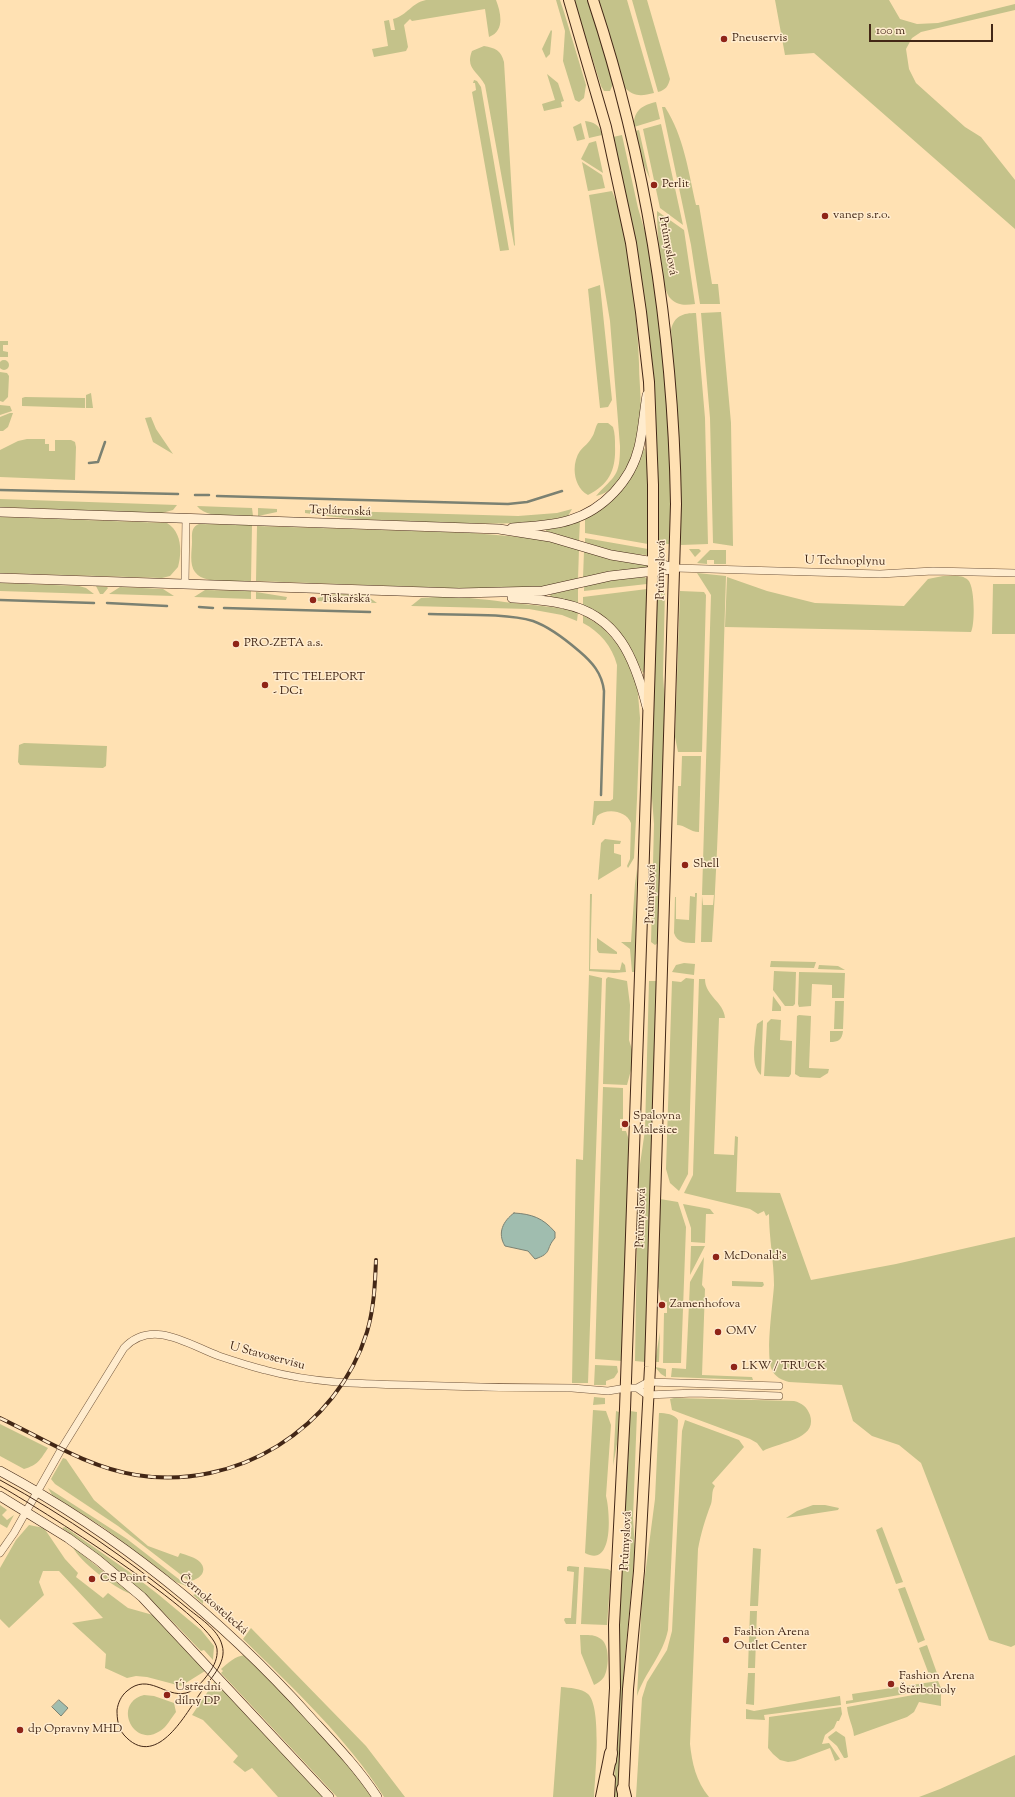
<!DOCTYPE html>
<html>
<head>
<meta charset="utf-8">
<style>
	body { margin:0 }
	#map { position:relative; width:1015px; height:1797px; overflow:hidden; background:#ffe1b3; font-family:"Sorts Mill Goudy",serif }
	canvas { display:block }
	.scale { position:absolute; left:869px; top:24px; width:124px; height:18px; box-sizing:border-box; border:2px solid #432716; border-top:0; padding-left:5px; font-size:12px; line-height:14px; white-space:nowrap; color:#432716; -webkit-text-stroke:3px #ffecce; paint-order:stroke }
</style>
</head>
<body>
<div id="map">
<canvas width="1015" height="1797"></canvas>
<div class="scale">100 m</div>
</div>
<script>
const ctx = document.querySelector('canvas').getContext('2d');
ctx.lineJoin = 'round';
function fill(path, color) { ctx.fillStyle = color; ctx.fill(path, 'evenodd'); }
function stroke(path, color, width, dash) { ctx.strokeStyle = color; ctx.lineWidth = width; ctx.lineCap = dash ? 'butt' : 'round'; ctx.setLineDash(dash || []); ctx.stroke(path); }
function drawText(font, color, halo, rows, align = 'center') {
  ctx.font = font + ' "Sorts Mill Goudy",serif'; ctx.lineWidth = 3; ctx.setLineDash([]); ctx.textBaseline = 'middle'; ctx.strokeStyle = halo; ctx.fillStyle = color; for (const [text, x, y, turn = 0] of rows) {
    ctx.save(); ctx.translate(x, y); ctx.rotate((+turn || 0) * Math.PI / 180); ctx.textAlign = isNaN(turn) ? turn : align; if (halo) ctx.strokeText(text, 0, 0); ctx.fillText(text, 0, 0); ctx.restore();
  }
}
fill(new Path2D(`
	M426,0H496C501,13 505,31 489,37L485,9L412,21L410,19L404,25L408,47L406,51L374,57L372,49L388,46L384,21L389,20L391,30H395L393,19C408,15 411,3 426,0Z
	M556,0H560L564,12L586,85L584,98L579,102L575,100L563,61L565,31Z
	M574,0H588L613,84L610,91H604L601,86Z
	M598,0H627L654,93C642,96 634,97 625,88Z
	M632,0H647L670,79C668,86 666,90 658,92Z
	M775,0H889L900,19L917,24L938,23L1015,4V10L921,32L912,38L906,49L909,69L916,83L965,127L981,137L1015,180V229L814,53L785,55Z
	M551,30L552,31L550,54L546,58L542,49Z
	M484,46C495,48 501,50 504,62L515,246L514,245L485,85C478,71 465,69 472,51Z
	M547,74L558,83L564,101L561,102L562,107L544,111L542,104L555,100Z
	M474,80L477,81L481,87L509,250L500,251L472,92L476,90L475,83H473Z
	M656,102L660,119L634,127C633,111 642,105 656,102Z
	M662,107H665C684,137 688,170 696,205H699L712,284H718L720,304H700L691,245Z
	M585,121C594,122 600,125 602,135L589,138Z
	M581,123L585,139L577,141L573,127Z
	M661,124L683,225L660,208L643,129Z
	M639,130L650,179L643,163L635,131Z
	M622,135L638,208L650,249L656,289L665,370L670,461L671,544H658L657,447L653,378L635,242L613,137Z
	M596,141L603,173L581,159L589,143Z
	M582,162L602,175L605,188L588,191Z
	M612,191C622,214 625,239 629,264C634,298 638,330 639,364C639,382 642,400 640,419C637,444 625,491 596,496C615,475 620,477 620,446L610,321L589,195Z
	M657,211L684,230L695,304C686,305 678,306 671,299C660,290 657,227 657,211Z
	M600,285L612,400L608,407L600,408L588,289Z
	M721,312L731,423L733,546L713,543L710,418L701,313Z
	M696,313L705,418L708,544L681,545L679,437L671,330C674,316 683,313 696,313Z
	M0,341H8V345H3V351L8,352V357H0Z
	M-1 365a5 5 0 1 1 10 0a5 5 0 1 1-10 0Z
	M0,372L7,373L9,376L8,397L3,402L0,401Z
	M91,393L93,408H86V395Z
	M25,397L85,398V408L22,406V398Z
	M0,405L10,406L12,411L0,415Z
	M10,413H13L8,427L3,431H0V417Z
	M151,417L156,429L173,454L153,442L145,418Z
	M598,423H608L613,427C615,433 615,440 615,446C616,469 610,484 588,495C573,487 571,464 580,451C584,446 589,443 592,437C595,433 595,427 598,423Z
	M27,439H45V444H49V451H55V440H71L75,442L76,447L75,480L0,477V450L18,441Z
	M645,448L648,471V544L585,533V517L597,511Z
	M0,499L177,505L173,510L162,513L0,507Z
	M197,506L252,508L253,516C236,515 208,520 197,506Z
	M258,508L277,509V512L258,516Z
	M572,509L568,516C522,527 473,523 427,522C386,520 346,520 305,513V510L518,516L557,513Z
	M0,517L167,523C182,532 182,552 178,567L170,576L162,578L0,573Z
	M580,520L579,541L546,531V529Z
	M199,524L252,525L251,581C237,581 204,585 195,572C189,564 192,551 192,542C192,534 191,527 199,524Z
	M257,526L472,533L533,538L557,542L579,549L578,579L546,587L477,589L256,581Z
	M585,538L648,549V554L647,555C625,554 605,550 585,542Z
	M689,549H699L701,551L695,557Z
	M710,550H726V564H714V560H707V564L697,563Z
	M584,551L648,565V567L583,578Z
	M697,573L726,576C722,698 720,819 712,942H701L702,896L703,905H713L714,895H702L711,595Z
	M943,576C951,576 962,574 968,580C975,586 975,625 971,632L725,627L727,577L767,591L815,603L904,606L928,579Z
	M645,577L648,580L647,584L584,591V586L616,579Z
	M0,583L79,586L86,588L94,594L0,591Z
	M993,584H1015V634H992Z
	M96,586L107,587L108,588L103,594H100Z
	M120,587L163,589L174,596L109,594Z
	M578,588V603L550,597L551,594Z
	M647,589L644,672L643,673L626,642L583,605V597Z
	M205,590L251,591V599L194,597Z
	M657,590H665L663,675L666,719L659,942L655,945L651,942L654,824L651,785Z
	M680,591L704,592L706,595L702,752H678L675,737Z
	M256,592L287,597L286,600L256,599Z
	M336,594L366,595L377,603L317,601V598Z
	M421,598C451,595 483,599 513,603C536,606 556,606 578,612L577,621L562,615L529,609L411,606Z
	M583,615L601,626L617,643L623,651L636,683L638,694L640,718L637,799L634,858L628,868L627,866L630,859L631,823C626,810 606,808 597,816L594,825H592L594,801H610L613,799L617,665C612,646 600,632 583,623Z
	M24,743L107,746L106,766L103,768L20,765L18,762L19,745Z
	M682,756H701L699,832C690,832 685,825 677,825L678,786H681Z
	M605,839L621,841L620,844H614V853L621,855V866L598,880L601,843Z
	M637,869L635,972H632L630,949L621,942H631L635,884Z
	M695,893H697L695,943C686,943 677,943 674,933L675,897H676V919L689,920L690,896L695,897Z
	M590,894H592L590,969L620,970L622,962L625,965L626,972L614,973L589,971Z
	M597,938L617,952V954L599,953L597,950Z
	M771,961L816,962L814,968L770,967Z
	M684,963L695,964L694,975L672,972L676,965Z
	M819,965L838,966L845,970L818,969Z
	M774,971L796,972L795,1004L793,1006H785L773,990Z
	M799,972L845,973L844,998H832V985L812,984L811,1006L799,1007L798,1004Z
	M589,975L602,978L588,1383H572L576,1159L583,1160Z
	M608,977L627,981L630,1005L629,1040L633,1053L632,1066L627,1085L603,1084L606,979Z
	M686,978L694,979L688,1174L679,1191L670,1183L666,1169L672,981L681,982Z
	M699,979H705C705,996 724,1002 725,1018H719L714,1154L734,1155L735,1136L738,1137L736,1192L780,1193L811,1280L896,1264L1015,1237V1645L1011,1647L989,1640L921,1463L899,1445L872,1436L853,1421L842,1385L789,1382C782,1380 775,1377 772,1370C765,1355 773,1304 774,1285C774,1262 769,1238 769,1214L766,1216L764,1211L758,1214L750,1209L684,1193L693,1175Z
	M649,981H657L645,1362L635,1361L638,1178L645,1130Z
	M773,996L781,1007V1011H772Z
	M835,1001H844L843,1029H834Z
	M799,1015L811,1016L809,1068L829,1069L828,1073L820,1078L800,1077L795,1074L797,1016Z
	M771,1019L781,1020L780,1040L792,1041L791,1074L789,1077L764,1076L767,1023Z
	M763,1020L761,1075C750,1065 755,1043 756,1030L757,1024Z
	M830,1031H843C842,1040 838,1042 830,1042Z
	M603,1087L623,1088V1119H620V1128H622V1131H626L630,1143L622,1361L595,1359Z
	M660,1199L678,1202L686,1227L681,1363H663L664,1313H667V1302L661,1301L657,1282Z
	M683,1204L710,1209L714,1214H706L705,1243L691,1242V1228Z
	M691,1246H705L690,1275Z
	M704,1257L702,1285L705,1289L702,1375L752,1377L753,1380L671,1377L672,1368L686,1369L690,1282Z
	M732,1281L763,1282L764,1285L762,1287L732,1286Z
	M660,1332L659,1362H655Z
	M595,1365L617,1366L618,1372L614,1378L606,1381V1385H594Z
	M655,1367L666,1369V1377L661,1374Z
	M594,1397L605,1398V1404L593,1405Z
	M674,1398L794,1401C802,1403 807,1407 810,1415C818,1440 778,1442 763,1451L757,1443L750,1439L672,1410L670,1399Z
	M593,1410L606,1411L611,1425L606,1496C610,1511 614,1569 585,1553Z
	M616,1411L619,1412V1433L613,1466Z
	M630,1411L637,1412L633,1518L635,1550L624,1667L618,1797H613L620,1688L618,1640Z
	M659,1413C665,1413 675,1414 678,1420L668,1630C663,1655 645,1672 637,1696L642,1598L655,1499Z
	M685,1420L739,1440L744,1447L712,1483L715,1486C711,1491 713,1498 711,1504C705,1520 701,1533 698,1549L690,1744C692,1763 696,1781 709,1797H636L642,1698L647,1682L667,1650L672,1631L682,1431Z
	M0,1424L48,1448C40,1460 38,1465 24,1469L0,1456Z
	M63,1458L66,1459L94,1500L148,1546L178,1557L180,1553C186,1555 195,1557 200,1562C209,1572 198,1580 189,1581L118,1526L55,1484L51,1479Z
	M48,1488L127,1539L189,1587L176,1582L104,1528L52,1495Z
	M0,1505L7,1510L2,1515L7,1520L14,1515L7,1528L0,1524Z
	M813,1505H825L839,1508L838,1510L786,1518L797,1511Z
	M29,1525L44,1528L65,1559L78,1573L76,1577L103,1598L108,1593L128,1608L153,1615L205,1671L181,1686L147,1677L136,1676L127,1678L105,1668L106,1654L72,1623L103,1618L59,1571H43L39,1582L44,1595L9,1628L0,1619V1568L16,1540Z
	M65,1527L128,1571L159,1595L201,1630L214,1646L213,1660L204,1650L201,1651C156,1603 116,1566 62,1528Z
	M882,1527L903,1582L896,1584L876,1530Z
	M72,1546L131,1594C113,1587 81,1563 72,1546Z
	M753,1548L761,1549L758,1606H750Z
	M569,1566L579,1567L576,1624H566L564,1620L565,1618H571L574,1572L567,1571V1567Z
	M584,1567L608,1569L611,1571L607,1625L581,1624Z
	M905,1587L925,1640L918,1643L898,1589Z
	M201,1592L203,1593V1604L193,1595Z
	M750,1611H757L755,1668H748Z
	M251,1628L366,1746L405,1797H384C347,1738 292,1687 243,1639Z
	M580,1635C587,1635 595,1634 601,1639C610,1645 609,1668 604,1677C601,1681 598,1683 594,1685L581,1653Z
	M927,1645L938,1676L930,1677L919,1648Z
	M245,1655C289,1700 337,1744 371,1797H337L221,1673L223,1671L221,1669C228,1663 235,1656 245,1655Z
	M748,1673H755L754,1705L746,1704Z
	M215,1681L324,1797H278L252,1768L245,1772L233,1762L238,1756L203,1720L192,1715Z
	M938,1681L941,1688L846,1704V1701L853,1700L852,1694Z
	M561,1687C570,1688 581,1688 588,1694C602,1707 595,1776 594,1797H553Z
	M941,1690V1706L919,1702L914,1712L907,1717L854,1736C853,1726 848,1718 847,1707Z
	M144,1695L154,1696L174,1703L176,1712C171,1718 167,1727 160,1731C133,1749 112,1703 144,1695Z
	M840,1696L841,1705L764,1715L765,1720L746,1719V1709L754,1711Z
	M841,1707L842,1714L839,1721H837L834,1728L825,1735L822,1744L829,1743L840,1759L835,1761L830,1748L795,1761L788,1762L780,1760L773,1754L768,1748L769,1717Z
	M836,1731L845,1737L848,1757L846,1758H844L837,1746L829,1739L828,1737Z
	M1015,1755V1797H919L940,1789Z`), '#c4c28a');
const water = new Path2D(`
	M514,1213C532,1214 543,1218 555,1232V1238C545,1249 553,1253 535,1259L528,1251L505,1246C497,1233 503,1221 514,1213Z
	M59,1700L68,1708L61,1716L52,1707Z`);
fill(water, '#a0bdaf');
stroke(water, '#7b8172', 1);
stroke(new Path2D(`
	M89,463L98,462L105,442
	M0,490L178,494
	M195,495H209
	M217,496L508,504L527,502L562,491
	M0,600L94,603
	M107,603L167,606
	M199,607L213,608
	M224,608L370,612
	M429,614C458,615 507,613 533,621C550,627 565,639 579,651C592,662 602,673 604,691L601,795`), '#7b8172', 2.5);
const street = new Path2D(`
	M675,568L880,574L933,571L1015,573
	M185,584L186,518
	M637,1388L648,1382L779,1386
	M0,1553L14,1533L62,1448L124,1348C152,1318 189,1345 219,1356C234,1361 249,1366 265,1370C312,1383 360,1384 409,1385C463,1387 517,1388 572,1388L608,1391L626,1388H637L647,1395L695,1393L779,1396`);
const secondary = new Path2D(`
	M0,512L499,529L550,537L611,555L648,561L675,568
	M512,528C531,526 552,526 570,520C603,510 631,481 639,447C643,430 644,413 647,395
	M0,578L459,593L543,591L610,576L672,569
	M512,598C529,599 547,600 564,604C618,615 635,659 647,707
	M0,1471C117,1534 222,1619 311,1718C334,1743 358,1768 377,1797
	M0,1496L68,1538L98,1560L142,1597L329,1797`);
const primary = new Path2D(`
	M569,0L606,127L631,243L641,312L649,382L653,485V562L642,917L625,1409L614,1625L615,1688L611,1761
	M593,0C647,163 673,332 676,504L650,1367L639,1571L628,1689L623,1797
	M609,1797L610,1779`);
const highway = new Path2D(`
	M623,1789L625,1797
	M602,1797L611,1753`);
stroke(street, '#72563d', 8);
stroke(secondary, '#432716', 10);
stroke(primary, '#432716', 12);
stroke(highway, '#432716', 14);
stroke(street, '#ffecce', 7);
stroke(secondary, '#ffecce', 9);
stroke(primary, '#ffe1b3', 10);
stroke(highway, '#ffe1b3', 12);
stroke(new Path2D(`
	M0,1480C66,1516 128,1559 186,1607C198,1617 218,1629 222,1645C228,1663 208,1681 199,1695C184,1717 155,1770 124,1735C118,1728 117,1719 117,1710C118,1703 121,1696 127,1691C149,1672 165,1698 186,1693C195,1691 203,1681 209,1673C214,1666 218,1658 217,1649C214,1617 34,1505 0,1486`), '#432716', 1);
const rail = new Path2D(`
	M0,1418C44,1439 87,1467 136,1475C236,1491 337,1429 367,1332C374,1308 375,1285 376,1260`);
stroke(rail, '#432716', 4);
stroke(rail, '#ffecce', 2.5, [8]);
for (const [x, y, r, color] of [
	[724,39,4,"#8f2418"],
	[654,185,4,"#8f2418"],
	[825,216,4,"#8f2418"],
	[313,600,4,"#8f2418"],
	[236,644,4,"#8f2418"],
	[265,685,4,"#8f2418"],
	[685,865,4,"#8f2418"],
	[625,1124,4,"#8f2418"],
	[716,1257,4,"#8f2418"],
	[662,1305,4,"#8f2418"],
	[718,1332,4,"#8f2418"],
	[734,1367,4,"#8f2418"],
	[92,1579,4,"#8f2418"],
	[726,1640,4,"#8f2418"],
	[891,1684,4,"#8f2418"],
	[167,1695,4,"#8f2418"],
	[20,1730,4,"#8f2418"]
]) { const dot = new Path2D(); dot.arc(x, y, r, 0, 2 * Math.PI); ctx.fillStyle = color; ctx.fill(dot); stroke(dot, '#ffecce', 1.5); }
drawText('12px', '#432716', '#ffecce', [
	["Pneuservis",732,39],
	["Perlit",662,185],
	["vanep s.r.o.",833,216],
	["Tiskařská",321,600],
	["PRO-ZETA a.s.",244,644],
	["TTC TELEPORT",273,678],
	["- DC1",273,692],
	["Shell",693,865],
	["Spalovna",633,1117],
	["Malešice",633,1131],
	["McDonald's",724,1257],
	["Zamenhofova",670,1305],
	["OMV",726,1332],
	["LKW / TRUCK",742,1367],
	["CS Point",100,1579],
	["Fashion Arena",734,1633],
	["Outlet Center",734,1647],
	["Fashion Arena",899,1677],
	["Štěrboholy",899,1691],
	["Ústřední",175,1688],
	["dílny DP",175,1702],
	["dp Opravny MHD",28,1730]
], 'left');
drawText('12px', '#432716', '#ffecce', [
	["Průmyslová",667,246,80],
	["Teplárenská",340,512,2],
	["U Technoplynu",845,562,1],
	["Průmyslová",662,570,-89],
	["Průmyslová",652,894,-88],
	["Průmyslová",642,1218,-88],
	["U Stavoservisu",267,1357,15],
	["Průmyslová",627,1541,-87],
	["Černokostelecká",213,1605,41]
]);
</script>
</body>
</html>
